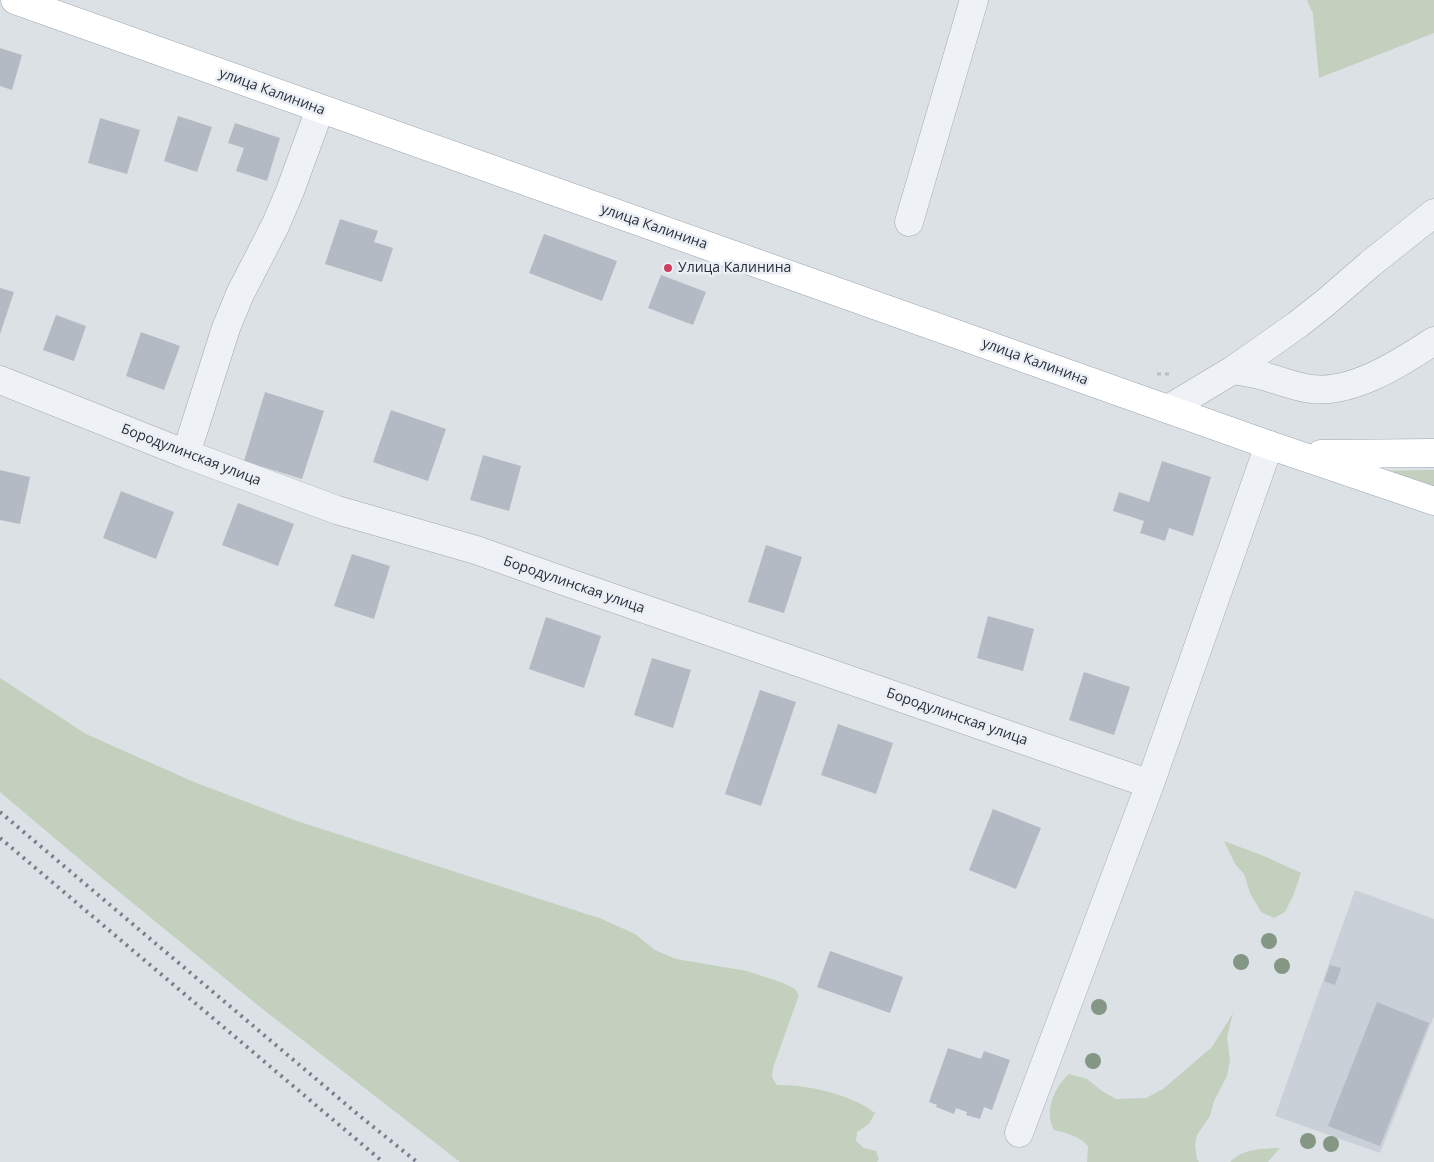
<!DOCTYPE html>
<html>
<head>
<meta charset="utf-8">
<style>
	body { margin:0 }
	canvas { display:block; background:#dce1e6 }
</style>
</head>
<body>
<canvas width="1434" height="1162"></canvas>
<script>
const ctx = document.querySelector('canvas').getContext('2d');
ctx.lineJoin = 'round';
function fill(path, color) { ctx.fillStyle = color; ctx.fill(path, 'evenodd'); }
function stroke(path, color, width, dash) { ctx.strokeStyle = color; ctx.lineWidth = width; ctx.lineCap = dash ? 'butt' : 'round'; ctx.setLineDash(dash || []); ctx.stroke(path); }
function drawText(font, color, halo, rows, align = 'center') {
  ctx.font = font + ' "Open Sans",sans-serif'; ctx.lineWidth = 5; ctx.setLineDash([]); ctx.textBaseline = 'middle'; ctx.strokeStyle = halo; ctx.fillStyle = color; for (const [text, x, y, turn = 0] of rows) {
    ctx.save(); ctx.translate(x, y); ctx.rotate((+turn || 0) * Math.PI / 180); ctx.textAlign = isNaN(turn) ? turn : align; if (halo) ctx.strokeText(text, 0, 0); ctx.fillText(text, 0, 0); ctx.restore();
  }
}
fill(new Path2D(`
	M1355,890L1434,919V1016L1380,1153L1275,1116Z`), '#cad0d8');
fill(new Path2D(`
	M1307,0H1434V33L1319,78L1313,14Z
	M1434,470V488L1381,471L1427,470Z
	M0,678L86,734L194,782L297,821L602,919L635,934L655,950L676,959L747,971L783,983L795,989L799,995L773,1068L772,1077L777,1085C806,1084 853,1095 875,1113L869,1124L857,1132L856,1141L864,1148L876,1151L879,1160L877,1162H460L260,1007L96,873L0,792Z
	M1224,841L1264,856L1301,873L1293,896L1285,912L1274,918L1261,912L1250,893L1244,874L1235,864Z
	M1233,1013L1227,1037L1230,1061L1227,1076L1214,1101L1210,1116L1197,1135L1195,1145L1197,1159L1199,1162H1087L1088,1146C1079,1136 1067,1133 1054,1130C1044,1111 1054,1088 1069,1074L1087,1079L1102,1091L1116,1099L1146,1098L1163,1089L1212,1047Z
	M1280,1148L1268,1162H1230C1244,1148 1261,1149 1280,1148Z`), '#c3d0bd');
fill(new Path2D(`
	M0,48L22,55L12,90L0,86Z
	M178,116L212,127L197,172L164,161Z
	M100,118L140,130L127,174L88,163Z
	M235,123L280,138L267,181L236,171L244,148L228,143Z
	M340,219L378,231L374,242L393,248L382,282L325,264Z
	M544,234L617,261L602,301L529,273Z
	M661,275L706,292L693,325L648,308Z
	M0,288L14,292L0,334Z
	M56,315L86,326L74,361L43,350Z
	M141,332L180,346L164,390L126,376Z
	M265,392L324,411L302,479L244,461Z
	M391,410L446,429L428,481L373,462Z
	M483,455L521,466L509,511L470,500Z
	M1162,461L1211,477L1193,536L1169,528L1165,541L1140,533L1144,521L1113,511L1119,492L1149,502Z
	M0,470L30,477L20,524L0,520Z
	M121,491L174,512L156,559L103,538Z
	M238,503L294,524L278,566L222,545Z
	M766,545L802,557L784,613L748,602Z
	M352,554L390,566L374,619L334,606Z
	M988,616L1034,629L1023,671L977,658Z
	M546,617L601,636L584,688L529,669Z
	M652,658L691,670L673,728L634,715Z
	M1084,672L1130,687L1114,735L1069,720Z
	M760,690L796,702L761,806L725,794Z
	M838,724L893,743L876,794L821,775Z
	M993,809L1041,828L1016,889L969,870Z
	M830,951L903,977L890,1013L817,987Z
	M1330,965L1341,968L1335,985L1324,981Z
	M1377,1002L1429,1023L1380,1146L1328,1126Z
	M948,1048L981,1059L984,1051L1010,1060L992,1110L984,1107L980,1119L966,1115L967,1112L956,1108L954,1114L936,1107L937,1105L929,1102Z`), '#b3bac3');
const minor = new Path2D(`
	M909,222L974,0
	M1233,370C1245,372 1258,374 1270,378C1284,382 1297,387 1311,389C1353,394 1400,363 1434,341
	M0,380L186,454L337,510L476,550L558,579L1150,784
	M1168,409L1233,370L1297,325L1325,303L1370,264L1434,213
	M186,454L226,328L240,294L275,226L290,191L320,109
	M1019,1133L1150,784L1269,445`);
const major = new Path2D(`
	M15,0L1269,445L1434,501
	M1321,454L1434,453`);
stroke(minor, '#a2a8b0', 29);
stroke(major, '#9ba6b2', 29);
stroke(new Path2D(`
	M1157,374H1170`), '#babfc5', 3, [4, 4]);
stroke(minor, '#eef1f5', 28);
stroke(major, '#fff', 28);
stroke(new Path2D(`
	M0,812L361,1117L417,1162
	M0,838L383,1162`), '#768190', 4, [2.5, 5]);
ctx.fillStyle = '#849684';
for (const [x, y] of [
	[1269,941],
	[1241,962],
	[1282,966],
	[1099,1007],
	[1093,1061],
	[1308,1141],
	[1331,1144]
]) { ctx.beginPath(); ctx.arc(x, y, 8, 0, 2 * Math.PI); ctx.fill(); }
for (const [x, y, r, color] of [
	[668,268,5,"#cd3f5d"]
]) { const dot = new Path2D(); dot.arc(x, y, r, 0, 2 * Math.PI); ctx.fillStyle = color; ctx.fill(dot); stroke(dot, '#ebeff4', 2); }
drawText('14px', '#262f3c', '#ebeff4', [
	["улица Калинина",272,92,20],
	["улица Калинина",654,227,19],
	["улица Калинина",1035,362,20],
	["Бородулинская улица",191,455,21],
	["Бородулинская улица",574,585,19],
	["Бородулинская улица",957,717,19]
]);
drawText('14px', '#262f3c', '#ebeff4', [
	["Улица Калинина",678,268]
], 'left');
</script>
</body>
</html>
